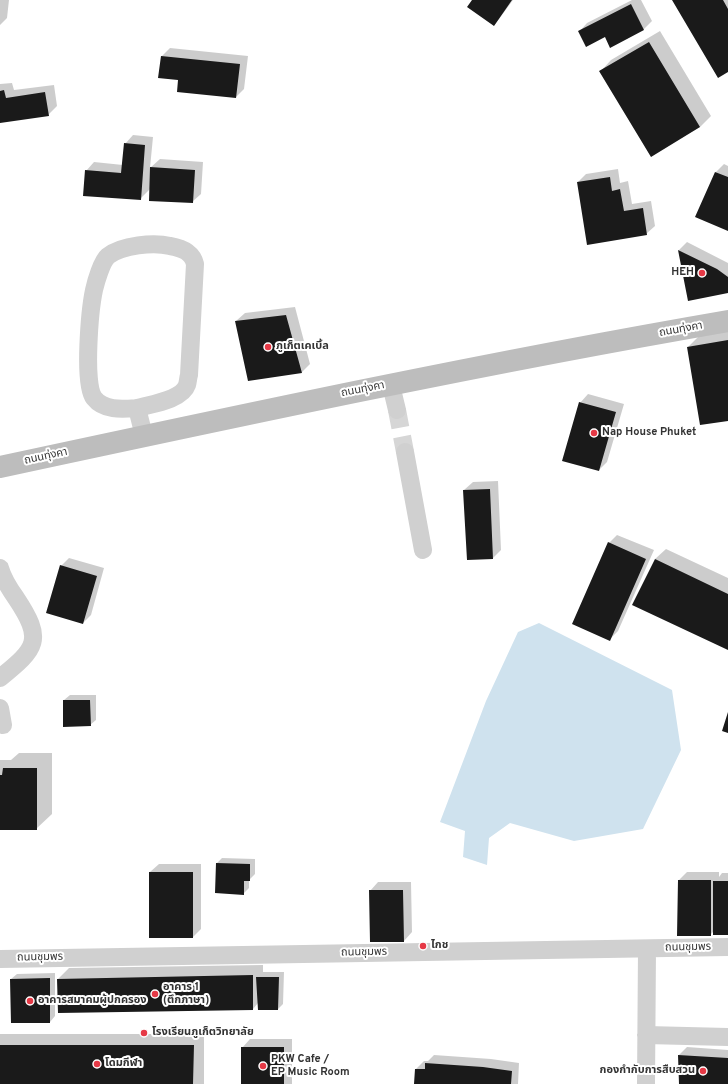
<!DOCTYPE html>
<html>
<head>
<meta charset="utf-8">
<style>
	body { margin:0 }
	canvas { display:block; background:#fff }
</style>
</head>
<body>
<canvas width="728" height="1084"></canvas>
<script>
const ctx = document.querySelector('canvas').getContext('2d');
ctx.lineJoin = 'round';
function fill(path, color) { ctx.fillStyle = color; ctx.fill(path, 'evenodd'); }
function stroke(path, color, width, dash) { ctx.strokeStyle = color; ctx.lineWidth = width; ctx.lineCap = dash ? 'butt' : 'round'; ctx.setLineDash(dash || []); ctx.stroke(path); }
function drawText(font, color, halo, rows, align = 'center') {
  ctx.font = font + ' Overpass,"Noto Sans Thai",sans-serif'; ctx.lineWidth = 4; ctx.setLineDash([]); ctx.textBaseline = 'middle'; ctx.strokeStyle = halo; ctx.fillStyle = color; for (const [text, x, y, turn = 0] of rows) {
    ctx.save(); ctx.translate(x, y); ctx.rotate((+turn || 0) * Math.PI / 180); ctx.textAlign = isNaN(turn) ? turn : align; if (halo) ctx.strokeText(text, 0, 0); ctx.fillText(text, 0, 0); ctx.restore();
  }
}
fill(new Path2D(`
	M539,623L672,690L681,750L643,829L574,841L510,823L489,838L487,865L463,857L465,831L440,822L486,701L518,632Z`), '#cfe2ee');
fill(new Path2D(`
	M0,0H9L7,18L0,25Z
	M473,0H513L499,19L494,25Z
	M632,0H641L652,21L644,29L611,46L605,35L579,32L587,23Z
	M673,0H728V71Z
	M660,31L711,116L700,127L651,155L601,71L611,60Z
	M170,48L248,56L244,89L236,97L179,79L159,77L162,56Z
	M12,83L14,90L54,85L57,106L48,115L0,122V84Z
	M133,135L153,137L150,168L160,159L203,162L201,194L192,202L150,189L140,199L86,171L94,162L123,165L125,144Z
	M724,164L728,166V230L716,172Z
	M618,169L620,183L628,181L632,204L651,201L655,226L646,234L578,182L586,174Z
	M687,242L728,263V291L689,300L679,250Z
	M295,307L310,364L302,372L249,380L236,321L245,313Z
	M728,331V420L688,347L699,336Z
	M588,394L624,404L607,462L599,470L580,403Z
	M498,481L501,550L493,558L464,490L473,482Z
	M617,535L654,550L618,631L609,640V543Z
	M666,549L728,578V649L655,559Z
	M69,558L104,568L91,615L83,623L61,566Z
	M70,695H96V720L90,725L64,700Z
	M19,753H52V814L36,829H0V760H11Z
	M222,858L255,859V874L249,880V888L243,894L217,863Z
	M159,864H201V929L193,937L150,872Z
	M687,872H719V877L722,873H728V934L714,931L710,935L679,880Z
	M378,882H411L412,932L404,941L370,891Z
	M263,965V972H284L283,1004L278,1009L258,1003L253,1009L58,979L69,968Z
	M55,973V1016L50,1022L11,979L17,974Z
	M0,1034H204V1084H0Z
	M250,1039H292V1084H242V1048Z
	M687,1047L728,1050V1084H680L679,1055Z
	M434,1055L491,1059L519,1063L518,1084H415L416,1069L424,1061H428Z`), '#0003');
fill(new Path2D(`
	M472,0H512L494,26L467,7Z
	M672,0H723L728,9V72L718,78Z
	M631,4L644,30L610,48L605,37L586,47L578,31Z
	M649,42L700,127L651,157L599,71Z
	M161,56L240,64L236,98L177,92L178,80L158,78Z
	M4,90L6,98L45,92L49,116L0,123V91Z
	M124,143L145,145L141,200L83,196L85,170L121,173Z
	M150,167L195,170L193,203L149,201Z
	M715,172L728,177V231L695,217Z
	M610,177L612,191L620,189L624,211L643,208L647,235L587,245L577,182Z
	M678,250L717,269L728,277V293L688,301Z
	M286,315L302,373L248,381L235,321Z
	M728,340V421L700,425L687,347Z
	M579,402L616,412L599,471L562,461Z
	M490,489L493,559L467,560L463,490Z
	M608,542L646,559L610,641L572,624Z
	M655,559L728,594V650L632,605Z
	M60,565L97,576L83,624L46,613Z
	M63,700H90L91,726L63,727Z
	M728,712V733L722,731Z
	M3,768H37V830H0V775H2Z
	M216,863L250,864V881H244V895L215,893Z
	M149,872H193V938H149Z
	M678,880H711V936H677Z
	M713,881H728V935H713Z
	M369,890H403L404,942H370Z
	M253,975V1010L58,1013L57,979Z
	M256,977H279L278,1010H258Z
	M50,978V1023H11L10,979Z
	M0,1045H194L193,1084H0Z
	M241,1047H284V1084H241Z
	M678,1055L728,1058V1084H679Z
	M425,1063L483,1067L512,1071L511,1084H414L415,1069H425Z`), '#1a1a1a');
stroke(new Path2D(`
	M397,410L405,452`), '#d6d6d6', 18, [18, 9]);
stroke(new Path2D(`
	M391,385L397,410
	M137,408C123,409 104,411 94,398C83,384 90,309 94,290C96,281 102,261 108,256C122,245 154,242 170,246C182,248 192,252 195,264L189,375C188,378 188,382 187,385C182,400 151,404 137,408L144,436
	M405,452L423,550
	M0,568C3,579 9,588 16,598C44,640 37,648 0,678
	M0,708L3,725
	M0,959L728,947
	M646,1035L728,1037
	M646,1084L647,949`), '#d0d0d0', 18);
stroke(new Path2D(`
	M0,467C242,415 484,363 728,321`), '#bdbdbd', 22);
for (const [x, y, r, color] of [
	[702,273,4,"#e63946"],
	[268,347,4,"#e63946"],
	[594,433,4,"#e63946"],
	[423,946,4,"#e63946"],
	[155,994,4,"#e63946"],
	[30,1001,4,"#e63946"],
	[144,1033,4,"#e63946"],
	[97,1064,4,"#e63946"],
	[263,1066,4,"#e63946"],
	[703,1071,4,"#e63946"]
]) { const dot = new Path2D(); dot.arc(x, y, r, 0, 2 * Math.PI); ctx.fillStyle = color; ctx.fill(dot); stroke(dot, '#fff', 1.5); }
drawText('bold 11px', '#333', '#fff', [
	["HEH",694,273,"right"],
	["ภูเก็ตเคเบิ้ล",276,347],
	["Nap House Phuket",602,433],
	["ไกช",431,946],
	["อาคาร 1",163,988],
	["(ตึกภาษา)",163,1001],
	["อาคารสมาคมผู้ปกครอง",38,1001],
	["โรงเรียนภูเก็ตวิทยาลัย",152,1033],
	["PKW Cafe /",271,1060],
	["EP Music Room",271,1073],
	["โดมกีฬา",105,1064],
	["กองกำกับการสืบสวน",695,1071,"right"]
], 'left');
drawText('11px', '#333', '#fff', [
	["ถนนทุ่งคา",681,330,-10],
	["ถนนทุ่งคา",363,390,-11],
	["ถนนทุ่งคา",46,457,-12],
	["ถนนชุมพร",688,948,-1],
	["ถนนชุมพร",364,953,-1],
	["ถนนชุมพร",40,958,-1]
]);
</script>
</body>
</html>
